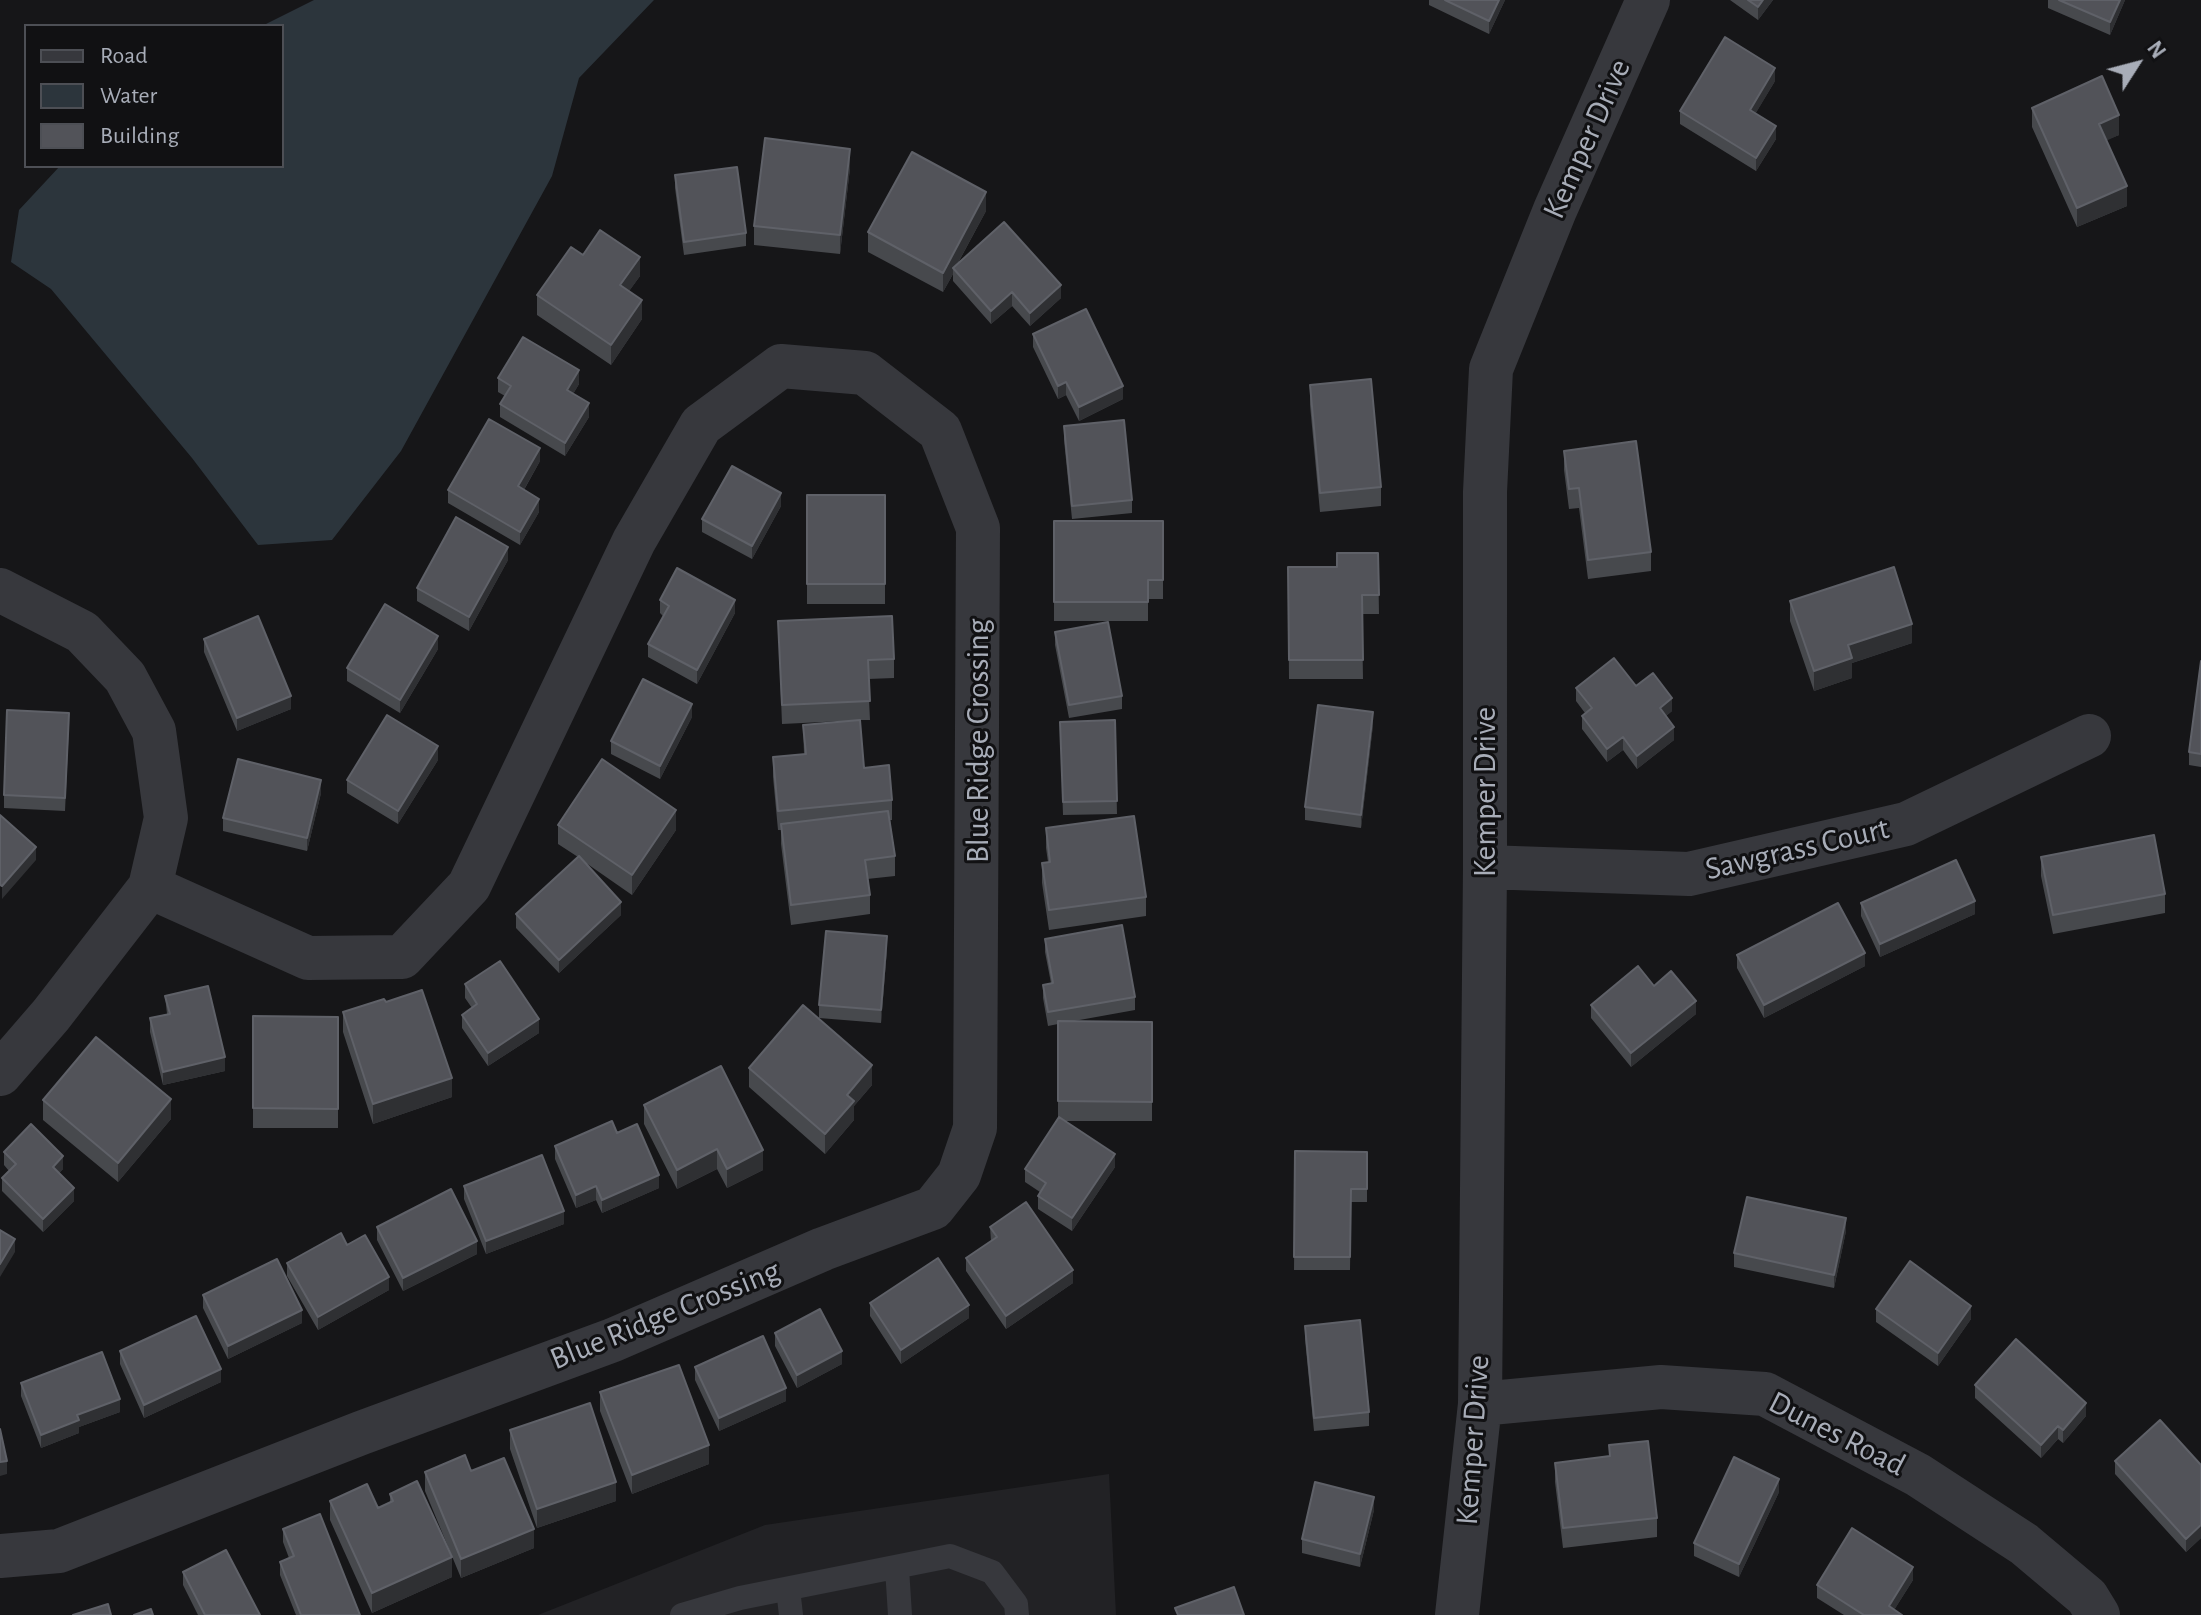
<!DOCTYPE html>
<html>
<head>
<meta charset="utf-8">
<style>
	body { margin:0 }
	#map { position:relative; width:2201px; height:1615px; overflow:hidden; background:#161618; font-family:"Alegreya Sans",sans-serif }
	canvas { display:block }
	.legend { position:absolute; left:24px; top:24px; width:260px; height:144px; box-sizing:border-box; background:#111113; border:2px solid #4d4f55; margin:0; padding:10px 14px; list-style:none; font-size:24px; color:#a8adb8 }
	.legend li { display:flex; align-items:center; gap:16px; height:40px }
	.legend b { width:40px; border:2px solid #4d4f55 }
	.north { position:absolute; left:2097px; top:24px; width:80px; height:80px; -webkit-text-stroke:6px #111113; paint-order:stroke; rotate:54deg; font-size:22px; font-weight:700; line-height:32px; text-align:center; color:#a8adb8 }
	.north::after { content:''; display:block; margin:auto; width:28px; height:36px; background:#a8adb8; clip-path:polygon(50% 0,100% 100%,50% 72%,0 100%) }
</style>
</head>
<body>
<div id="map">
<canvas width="2201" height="1615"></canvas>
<ul class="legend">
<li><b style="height:10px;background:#37383d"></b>Road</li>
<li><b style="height:22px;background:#2c353c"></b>Water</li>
<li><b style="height:22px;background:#525359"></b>Building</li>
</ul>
<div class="north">N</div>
</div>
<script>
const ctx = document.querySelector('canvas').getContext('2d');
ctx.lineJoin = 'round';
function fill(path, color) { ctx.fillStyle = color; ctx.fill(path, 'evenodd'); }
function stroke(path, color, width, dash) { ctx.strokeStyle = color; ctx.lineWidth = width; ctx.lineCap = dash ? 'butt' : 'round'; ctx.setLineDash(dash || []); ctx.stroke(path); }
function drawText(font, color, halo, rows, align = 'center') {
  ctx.font = font + ' "Alegreya Sans",sans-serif'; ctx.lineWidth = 6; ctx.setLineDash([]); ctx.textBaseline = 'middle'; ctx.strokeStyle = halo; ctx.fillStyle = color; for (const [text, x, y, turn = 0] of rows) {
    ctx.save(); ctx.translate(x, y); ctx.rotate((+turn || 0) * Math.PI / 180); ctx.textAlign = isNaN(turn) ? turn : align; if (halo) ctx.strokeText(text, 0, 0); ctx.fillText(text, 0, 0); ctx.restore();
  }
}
fill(new Path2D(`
	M1109,1474L1116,1615H538L765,1525Z`), '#222225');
fill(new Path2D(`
	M314,0H654L579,78L552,176L401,451L332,540L258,545L192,458L51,289L11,262L19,210L60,166H282V26H262Z`), '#2c353c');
stroke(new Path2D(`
	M897,1568L900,1615
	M788,1589L791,1615
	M682,1615L740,1598L950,1556L992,1572L1016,1604L1017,1615`), '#37383d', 24);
stroke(new Path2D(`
	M0,590L82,632L125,677L154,731L166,818L150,887
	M1485,867L1689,874L1906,824L2089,736
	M0,1074L51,1015L150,887L308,958L402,957L469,886L634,541L701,425L781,366L865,373L940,431L978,528L975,1128L959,1175L933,1208L823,1249L613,1340L361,1433L59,1551L0,1556
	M1480,1404L1661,1387L1765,1394L1918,1475L2024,1544L2087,1597L2098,1615
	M1457,1615L1480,1404L1485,867V492L1491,369L1555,210L1648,0`), '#37383d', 44);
fill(new Path2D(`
	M1429,0H1505L1489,34L1429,5Z
	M1730,0H1773L1758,20Z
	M2048,0H2125L2110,35L2048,8Z
	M1775,81L1755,114L1776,139L1756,171L1680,124V111Z
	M2032,108L2119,135L2106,140L2127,206L2077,227L2032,127Z
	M850,168L840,254L754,245V226Z
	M675,175L746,233V246L684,255L675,188Z
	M986,211L958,263L1061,298L1030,326L1012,306L991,324L953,281V274L943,292L868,252V232Z
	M583,255L640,276L629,291L642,319L611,365L537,315V295Z
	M1033,334L1123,399L1079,421L1066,395L1058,399L1033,347Z
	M498,378L579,384L573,394L589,417L565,456L500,417V404L505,396L498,392Z
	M1310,385L1381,487V506L1320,512L1310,405Z
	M1064,426L1132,500V513L1072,519L1064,440Z
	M1564,451L1651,552V571L1588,579L1579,508L1569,509L1564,470Z
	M540,461L524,490L539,512L520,545L448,503V490Z
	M807,495H885V604H807Z
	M781,506L752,559L702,532V519Z
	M1054,521H1163V599H1148V621H1054Z
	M1378,553L1379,614H1362L1363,679H1289L1288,567H1337Z
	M508,560L469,631L417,601V588Z
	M660,600L735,613L697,684L648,657V644L663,616L660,613Z
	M1790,601L1912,643L1852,663V678L1814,691L1790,621Z
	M778,621L894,659V678L868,679L870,720H860L864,768L892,800V820H890L895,856V876L867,879L870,895V914L791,925L781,844V830H778L773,777V757L804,754L803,725L843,721L782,724Z
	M1055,632L1122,696V709L1069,718L1055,645Z
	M204,639L291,709L237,731L204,652Z
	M438,649L400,713L347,681V668Z
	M2201,661V767L2189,765V752Z
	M1636,686L1672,711L1666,716L1674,740L1637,769L1623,750L1607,762L1582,729V716L1585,713L1576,701V688Z
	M692,717L660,779L611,754V741Z
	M1115,720L1117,814L1063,815L1060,722Z
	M1373,725L1361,828L1305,820V807Z
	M69,726L65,811L4,808V795Z
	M438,760L398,824L347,793V780Z
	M321,793L307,851L223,831V818Z
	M558,825L676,830L632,895L586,863L621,915L559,973L516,928V914L578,857L558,844Z
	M1046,828L1146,897V916L1049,930L1042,883V863L1048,862L1046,848Z
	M2041,857L2165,894V913L2053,934L2041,876Z
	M1861,903L1975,914L1880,957L1861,916Z
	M1045,939L1135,997V1010L1074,1021L1152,1022V1121H1065L1115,1167L1072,1231L1038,1209V1196L1040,1192L1025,1182V1169L1058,1119V1024L1048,1026L1043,998V985L1051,983L1045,952Z
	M887,949L881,1023L819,1018V1005Z
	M1737,955L1865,966L1764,1018L1737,968Z
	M465,984L539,1033L488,1066L462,1028V1015L472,1008L465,998Z
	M1654,986L1696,1014L1631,1067L1591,1018V1005Z
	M165,996L225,1071L163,1085L150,1032V1018L167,1014Z
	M343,1012L452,1097L373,1124L343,1032Z
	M253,1016L338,1017V1128H253Z
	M749,1068L872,1085L854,1106V1120L825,1154L749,1087Z
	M43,1100L171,1119L118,1182L43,1120Z
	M644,1105L763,1170L727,1188L717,1169L677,1189L644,1124Z
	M617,1133L659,1188L602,1213L596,1200L576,1208L555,1159V1146Z
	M1295,1151L1367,1152V1202H1351L1350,1270H1294Z
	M4,1152L63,1169L59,1173L74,1201L43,1232L2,1191V1178L9,1171L4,1165Z
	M464,1186L564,1224L486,1254L464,1199Z
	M377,1227L477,1254L403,1291L377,1240Z
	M990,1227L1073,1283L1006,1329L966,1271V1258L991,1241Z
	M1846,1231L1834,1288L1734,1267V1253Z
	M347,1245L389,1290L318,1330L287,1276V1263Z
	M203,1295L302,1323L228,1359L203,1308Z
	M870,1303L969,1318L901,1364L870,1316Z
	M1876,1309L1971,1319L1938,1366L1876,1322Z
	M1305,1326L1369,1412V1426L1314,1431L1305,1339Z
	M775,1333L842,1364L797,1388L775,1346Z
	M120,1351L221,1382L144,1418L120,1364Z
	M695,1367L786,1401L719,1431L695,1380Z
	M21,1383L120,1412L79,1427V1433L41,1448L21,1396Z
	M1975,1385L2086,1416L2063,1443L2058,1439L2041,1458L1975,1398Z
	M600,1392L709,1464L632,1494L600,1411Z
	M510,1430L616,1501L537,1528L510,1449Z
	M1609,1445L1657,1518V1537L1563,1548L1555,1482V1463L1609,1457Z
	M2115,1461L2201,1465V1538L2186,1552L2115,1474Z
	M471,1471L534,1548L461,1578L425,1491V1472Z
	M1779,1492L1739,1577L1694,1556V1543Z
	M390,1494L452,1577L372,1613L330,1520V1501L378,1508L390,1503Z
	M1374,1510L1360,1567L1302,1553V1539Z
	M283,1529L360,1615H296L280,1575V1562L289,1558L283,1542Z
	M183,1572L260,1615H198L183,1585Z
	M1913,1580L1894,1610L1902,1615H1844L1817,1598V1585Z`), '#47494d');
fill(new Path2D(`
	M1499,0H1505L1489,34V21Z
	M1763,0H1773L1758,20V7Z
	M2120,0H2125L2110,35V22Z
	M1775,68V81L1750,123V110Z
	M2119,115V135L2099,144V124Z
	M1776,126V139L1756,171V158Z
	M850,149V168L840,254V235Z
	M2127,186V206L2077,227V208Z
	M986,192V211L954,270L953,268V274L943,292V273Z
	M640,257V276L620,304V285Z
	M1061,285V298L1030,326V313Z
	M1012,292V306L991,324V311Z
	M642,300V319L611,365V345Z
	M579,370V384L567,404V390Z
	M1066,382V395L1058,399V386Z
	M1123,386V399L1079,421V407Z
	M589,403V417L565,456V443Z
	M540,448V461L518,500V486Z
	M781,493V506L752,559V546Z
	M539,499V512L520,545V532Z
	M508,547V560L469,631V617Z
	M735,600V613L697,684V670Z
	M1912,624V643L1852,663V678L1814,691V671L1848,645Z
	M438,636V649L400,713V700Z
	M291,696V709L237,731V718Z
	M1672,698V711L1660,721V708Z
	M692,704V717L660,779V766Z
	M1373,712V725L1361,828V815Z
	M1674,727V740L1637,769V756Z
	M1623,737V750L1607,762V749Z
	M438,746V760L398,824V811Z
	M321,780V793L307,851V838Z
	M676,810V830L632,895V875Z
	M36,847V860L2,899V886Z
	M1975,901V914L1880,957V944Z
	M621,902V915L559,973V960Z
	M887,936V949L881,1023V1010Z
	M1865,953V966L1764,1018V1005Z
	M1696,1001V1014L1631,1067V1053Z
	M539,1019V1033L488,1066V1053Z
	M225,1057V1071L163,1085V1072Z
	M872,1065V1085L854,1106V1120L825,1154V1134L847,1095Z
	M452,1078V1097L373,1124V1104Z
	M171,1099V1119L118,1182V1163Z
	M717,1149V1169L677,1189V1170Z
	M763,1150V1170L727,1188V1169Z
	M1115,1154V1167L1072,1231V1218Z
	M63,1156V1169L53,1180V1167Z
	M659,1175V1188L602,1213V1200Z
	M596,1186V1200L576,1208V1195Z
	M74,1188V1201L43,1232V1219Z
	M564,1211V1224L486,1254V1241Z
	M1846,1218V1231L1834,1288V1275Z
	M15,1239V1252L0,1277V1264Z
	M477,1241V1254L403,1291V1278Z
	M1073,1270V1283L1006,1329V1316Z
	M389,1277V1290L318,1330V1317Z
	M969,1305V1318L901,1364V1350Z
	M1971,1306V1319L1938,1366V1353Z
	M302,1310V1323L228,1359V1346Z
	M842,1351V1364L797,1388V1375Z
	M221,1369V1382L144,1418V1405Z
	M786,1388V1401L719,1431V1418Z
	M120,1399V1412L79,1427V1433L41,1448V1435L77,1415Z
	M2086,1403V1416L2063,1443V1430Z
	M2058,1426V1439L2041,1458V1445Z
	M709,1445V1464L632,1494V1475Z
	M7,1461V1474L0,1476V1462Z
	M1779,1479V1492L1739,1577V1564Z
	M616,1482V1501L537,1528V1509Z
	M1374,1497V1510L1360,1567V1554Z
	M2201,1525V1538L2186,1552V1539Z
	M534,1529V1548L461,1578V1559Z
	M452,1557V1577L372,1613V1593Z
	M1913,1567V1580L1891,1615L1889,1606Z`), '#2f3033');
const building = new Path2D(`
	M1445,0H1499L1489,21Z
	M1748,0H1763L1758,7Z
	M2059,0H2120L2110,22Z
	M1725,37L1775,68L1750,110L1776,126L1756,158L1680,111Z
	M2102,76L2119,115L2099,124L2127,186L2077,208L2032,108Z
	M765,138L850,149L840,235L754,226Z
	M912,152L986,192L943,273L868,232Z
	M737,167L746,233L684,242L675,175Z
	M1004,222L1061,285L1030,313L1012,292L991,311L953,268Z
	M600,230L640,257L620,285L642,300L611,345L537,295L571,247L583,255Z
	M1086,309L1123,386L1079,407L1066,382L1058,386L1033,334Z
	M523,337L579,370L567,390L589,403L565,443L500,404L511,386L498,378Z
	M1371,379L1381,487L1320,493L1310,385Z
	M489,419L540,448L518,486L539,499L520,532L448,490Z
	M1124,420L1132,500L1072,506L1064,426Z
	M1636,441L1651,552L1588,560L1579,488L1569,489L1564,451Z
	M732,466L781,493L752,546L702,519Z
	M807,495H885V584H807Z
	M456,517L508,547L469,617L417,588Z
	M1054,521H1163V580H1148V602H1054Z
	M1337,553H1378L1379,595H1362L1363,660H1289L1288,567H1337Z
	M1894,567L1912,624L1848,645L1852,658L1814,671L1790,601Z
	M677,568L735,600L697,670L648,644L669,606L660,600Z
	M385,604L438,636L400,700L347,668Z
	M258,616L291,696L237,718L204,639Z
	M892,616L894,659L868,660L870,701L782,705L778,621Z
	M1108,622L1122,696L1069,705L1055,632Z
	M1614,658L1636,686L1653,673L1672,698L1660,708L1674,727L1637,756L1623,737L1607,749L1582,716L1592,708L1576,688Z
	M2201,661V754L2189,752Z
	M643,679L692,704L660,766L611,741Z
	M1318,705L1373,712L1361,815L1305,807Z
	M7,710L69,713L65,798L4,795Z
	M387,715L438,746L398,811L347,780Z
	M860,720L864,768L889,765L892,800L778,811L773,757L806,754L803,725Z
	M1115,720L1117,801L1063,802L1060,722Z
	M238,759L321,780L307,838L223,818Z
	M602,759L676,810L632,875L558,825Z
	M888,811L895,856L865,860L870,895L791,905L781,824Z
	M0,815L36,847L2,886L0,885Z
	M1134,816L1146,897L1049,910L1042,863L1050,862L1046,828Z
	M2154,835L2165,894L2053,915L2041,857Z
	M579,856L621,902L559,960L516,914Z
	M1956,860L1975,901L1880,944L1861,903Z
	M1838,903L1865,953L1764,1005L1737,955Z
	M1122,925L1135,997L1048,1012L1043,985L1053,983L1045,939Z
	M826,931L887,936L881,1010L819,1005Z
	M500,961L539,1019L488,1053L462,1015L477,1004L465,984Z
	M1638,966L1654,986L1671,971L1696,1001L1631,1053L1591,1005Z
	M208,986L225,1057L163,1072L150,1018L170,1014L165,996Z
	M422,990L452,1078L373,1104L343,1012L384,999L386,1002Z
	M803,1005L872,1065L847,1095L854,1101L825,1134L749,1068Z
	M253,1016L338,1017V1109L253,1108Z
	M1058,1021L1152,1022V1102L1058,1101Z
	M96,1037L171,1099L118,1163L43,1100Z
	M721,1066L763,1150L727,1169L717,1149L677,1170L644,1105Z
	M1059,1117L1115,1154L1072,1218L1038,1196L1046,1183L1025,1169Z
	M612,1121L617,1133L637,1124L659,1175L602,1200L596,1186L576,1195L555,1146Z
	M31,1124L63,1156L53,1167L74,1188L43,1219L2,1178L16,1164L4,1152Z
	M1295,1151L1367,1152V1189H1351L1350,1257H1294Z
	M542,1155L564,1211L486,1241L464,1186Z
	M451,1189L477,1241L403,1278L377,1227Z
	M1747,1197L1846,1218L1834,1275L1734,1253Z
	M1026,1202L1073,1270L1006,1316L966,1258L997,1237L990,1227Z
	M0,1230L15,1239L0,1264Z
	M341,1233L347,1245L365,1235L389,1277L318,1317L287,1263Z
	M938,1258L969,1305L901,1350L870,1303Z
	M277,1259L302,1310L228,1346L203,1295Z
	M1910,1261L1971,1306L1938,1353L1876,1309Z
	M820,1309L842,1351L797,1375L775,1333Z
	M196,1316L221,1369L144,1405L120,1351Z
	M1360,1320L1369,1412L1314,1418L1305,1326Z
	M763,1336L786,1388L719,1418L695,1367Z
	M2016,1339L2086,1403L2063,1430L2058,1426L2041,1445L1975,1385Z
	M102,1352L120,1399L77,1415L79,1420L41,1435L21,1383Z
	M679,1365L709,1445L632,1475L600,1392Z
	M590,1403L616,1482L537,1509L510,1430Z
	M2160,1420L2201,1465V1525L2186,1539L2115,1461Z
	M0,1429L7,1461L0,1462Z
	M1648,1441L1657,1518L1563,1528L1555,1463L1610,1456L1609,1445Z
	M465,1455L471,1471L504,1458L534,1529L461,1559L425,1472Z
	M1734,1457L1779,1479L1739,1564L1694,1543Z
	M417,1481L452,1557L372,1593L330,1501L367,1484L378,1508L393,1501L390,1494Z
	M1315,1482L1374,1497L1360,1554L1302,1539Z
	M320,1514L360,1615H301L280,1562L294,1556L283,1529Z
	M1852,1528L1913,1567L1889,1606L1902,1615H1864L1817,1585Z
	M226,1550L260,1615H205L183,1572Z
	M1234,1587L1244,1615H1178L1175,1608Z
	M108,1604L111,1615H73Z
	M151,1609L153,1615H134Z`);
fill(building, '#525359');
stroke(building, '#5f6168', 2);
drawText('32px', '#a8adb8', '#111113', [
	["Kemper Drive",1587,139,-66],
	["Blue Ridge Crossing",978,741,-90],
	["Kemper Drive",1485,792,-90],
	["Sawgrass Court",1797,849,-13],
	["Blue Ridge Crossing",665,1315,-22],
	["Dunes Road",1837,1434,27],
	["Kemper Drive",1473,1440,-86]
]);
</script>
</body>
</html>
